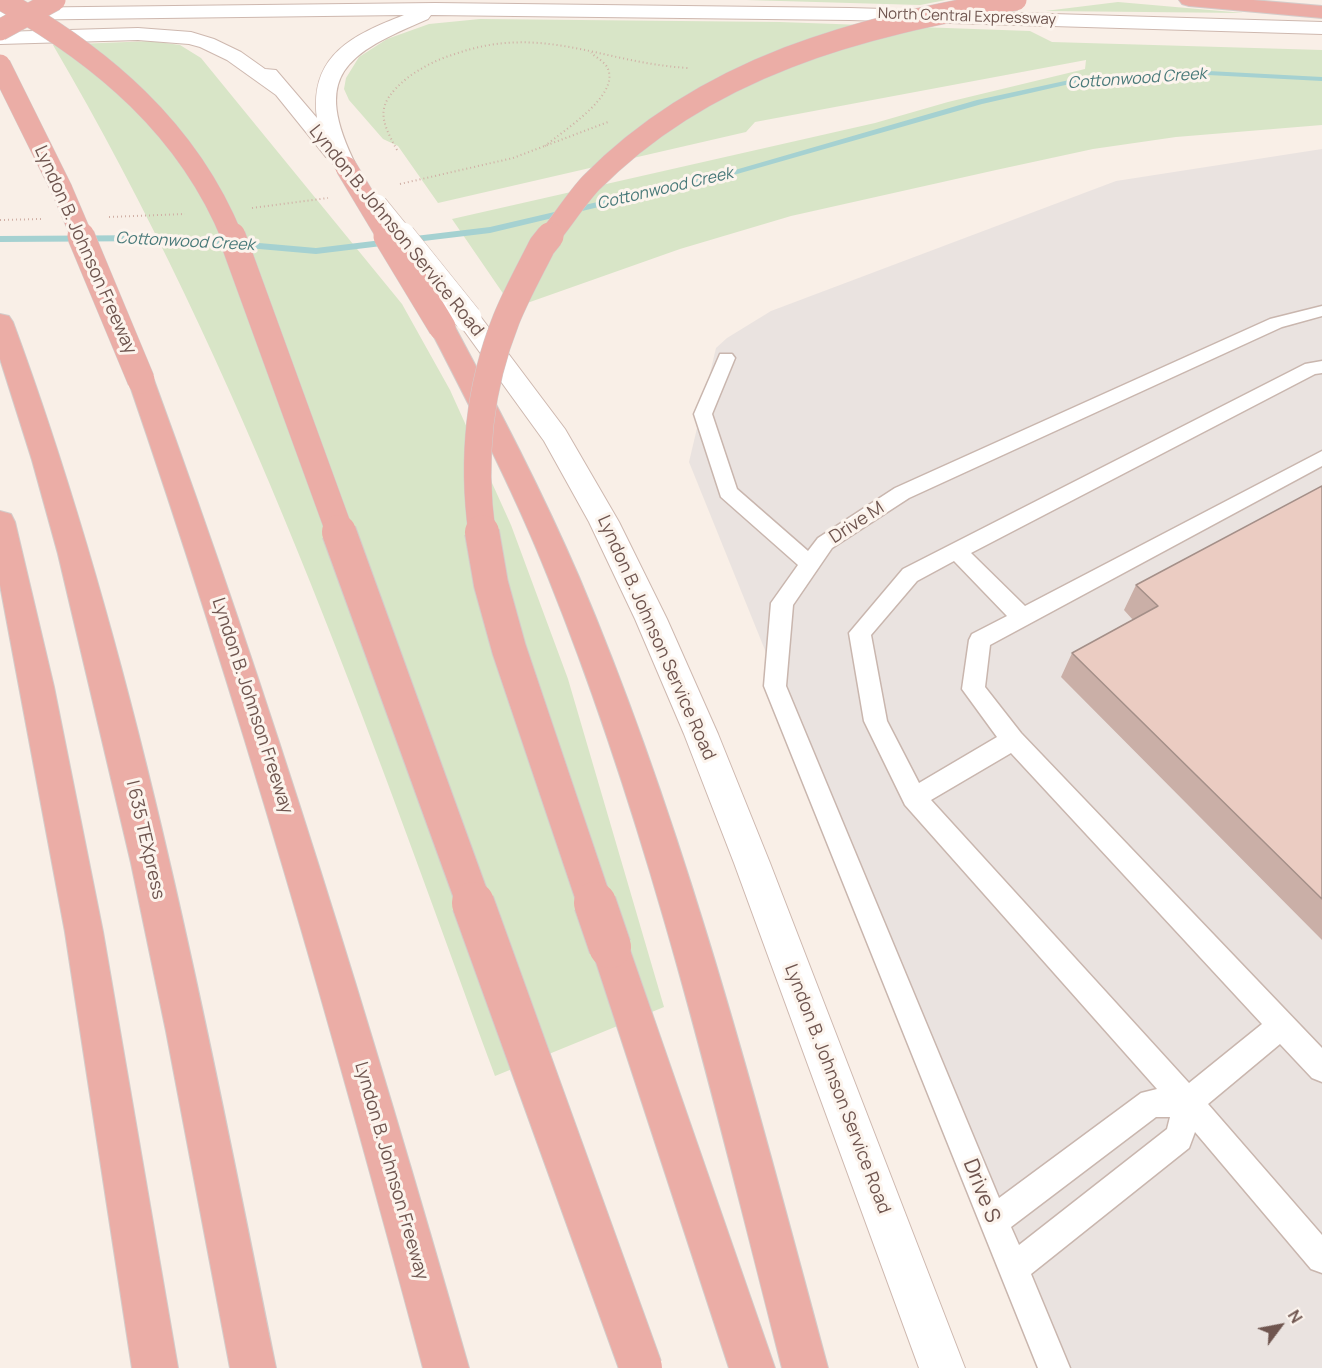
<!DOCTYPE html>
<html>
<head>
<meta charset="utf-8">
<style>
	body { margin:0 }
	#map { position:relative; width:1322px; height:1368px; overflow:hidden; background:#f9efe7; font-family:Manrope,sans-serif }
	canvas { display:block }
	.north { position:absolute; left:1250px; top:1296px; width:60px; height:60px; -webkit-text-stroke:4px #fcf4ed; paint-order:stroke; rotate:58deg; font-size:16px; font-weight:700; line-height:24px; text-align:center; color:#6f554f }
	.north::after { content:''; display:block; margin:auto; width:21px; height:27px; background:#6f554f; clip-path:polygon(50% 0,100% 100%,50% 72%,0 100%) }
</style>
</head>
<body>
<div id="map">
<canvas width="1322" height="1368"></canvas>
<div class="north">N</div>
</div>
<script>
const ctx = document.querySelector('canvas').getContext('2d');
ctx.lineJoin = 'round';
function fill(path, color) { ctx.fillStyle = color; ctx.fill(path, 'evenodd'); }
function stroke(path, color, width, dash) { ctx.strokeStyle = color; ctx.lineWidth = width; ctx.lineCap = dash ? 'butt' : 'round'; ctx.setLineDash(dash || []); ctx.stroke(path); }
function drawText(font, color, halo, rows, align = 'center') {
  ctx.font = font + ' Manrope,sans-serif'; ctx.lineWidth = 6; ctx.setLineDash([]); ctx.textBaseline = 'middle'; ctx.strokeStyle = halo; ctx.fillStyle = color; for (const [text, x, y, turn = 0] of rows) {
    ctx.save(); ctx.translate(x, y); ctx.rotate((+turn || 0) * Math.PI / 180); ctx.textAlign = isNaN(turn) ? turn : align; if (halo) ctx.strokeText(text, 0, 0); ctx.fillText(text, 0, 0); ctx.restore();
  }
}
fill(new Path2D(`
	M1322,149V1368H1055L689,462L716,348L727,338L771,311L1116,181Z`), '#eae3e0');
fill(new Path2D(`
	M746,0H946L920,5Z
	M1118,2L1244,13L1045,11Z
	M480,19L780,22L1030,31L1052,42L1322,50V125L1176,137L1093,149L996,170L791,216L680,249L513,308L452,219L875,123L948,102L1085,69L1086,60L755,122L746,132L438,203L398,146L383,139L349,100L344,89L346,78L359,57L387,39L429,24Z
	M151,41L180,45L201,58L402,304L450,390L511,525L568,679L664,1007L495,1076C367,725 243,368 53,45Z`), '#d8e5c7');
fill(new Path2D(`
	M1208,71L1322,77V81L1208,75L1074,83L982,104L737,174L490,233L407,243L403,240L407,237L490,227L735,170L977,100L1074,79Z
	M168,235L316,248L390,239L394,242L390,245L316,254L168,241L0,242V236Z`), '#a5d1d1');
const service = new Path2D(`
	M1322,306V316L1282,327L909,498L832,548L793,605L786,686L999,1198L1141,1093L1157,1089L905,805L864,721L849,633L903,569L1305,364L1322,361V373L1315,374L971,553L1025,606L1322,451V466L990,645L985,687L1021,733L1322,1048V1082L1312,1078L1280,1044L1208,1104L1322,1235V1273L1311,1269L1195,1132L1189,1148L1031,1274L1070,1368H1038L764,686L771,603L798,565L721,497L694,414L720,354H732L735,358L712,414L737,489L808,551L818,538L895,488L1270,319ZM954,561L1007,616L972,634L969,640L962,689L997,737L919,783L887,721L871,635L917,581ZM1011,753L1262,1024L1189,1083L931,800ZM1156,1117H1170L1167,1129L1019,1245L1011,1227Z`);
const secondary = new Path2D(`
	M435,3L850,8L1322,22V34L850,20L431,15L428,19C346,54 310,74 357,167L354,172L346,174L338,172L330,158L326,157L276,95L227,60L200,47L189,44L138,40L0,44V32L138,28L191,32L214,39L241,52L265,69L276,70L317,118C309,55 353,35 404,15L0,20V8Z
	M468,310L477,312L565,429L619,522L667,619L718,734L770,863L965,1368H919L734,863L684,734L635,619L589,522L544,441L455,318L459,312Z`);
const motorway = new Path2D(`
	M1179,0H1253L1322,6V18L1189,6L1182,4Z
	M0,314L9,316L13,322C137,658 205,1018 276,1368H230L166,1031L131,863L58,554L32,460L0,359Z
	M442,319L451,321L455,327C499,409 542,491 579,577C687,832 756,1101 828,1368H782C714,1102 651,833 548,577C514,491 471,409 429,327L433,321Z
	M141,371L150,374L154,380C273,705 374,1035 469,1368H423C334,1035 240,705 128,380L132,374Z
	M0,511L11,514L15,522L54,687L103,932L178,1368H132L65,932L0,585Z
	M610,929L624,934L629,947L775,1368H729L591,947L596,934Z`);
stroke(service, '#c9b6ae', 3);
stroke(secondary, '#ceb8af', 2);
stroke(motorway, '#d4ccca', 2);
stroke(new Path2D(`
	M545,146C564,130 619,96 608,69C606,63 596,57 591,53
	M397,150C380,119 375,105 406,79C420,68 438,59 455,54C543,23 602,63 688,68
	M400,184L513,158L608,122
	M252,208L328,198
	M109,217L185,214
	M0,220L41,219`), '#d0afa5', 2, [1, 3]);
fill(service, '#fff');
fill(secondary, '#fff');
fill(motorway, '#ebada6');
const secondaryBridgeFar1 = new Path2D(`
	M377,205L403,237`);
const secondaryBridge = new Path2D(`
	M402,236L468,318`);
const motorwayBridgeFar3 = new Path2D(`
	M2,0C102,56 188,129 232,237
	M0,30L55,0
	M0,65L62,190L82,237
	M346,167L388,237
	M549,237C563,220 576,199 591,183C706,66 860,26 1016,0`);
const motorwayBridgeFar2 = new Path2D(`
	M81,236L141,380
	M232,236L340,533
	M387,236L442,327
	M482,533C472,461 479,388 506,320C516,295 530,270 542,246L550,236`);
const motorwayBridgeFar1 = new Path2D(`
	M339,532L474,904
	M482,532L491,584L509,649L595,904`);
const motorwayBridge = new Path2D(`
	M473,903L641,1368
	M595,903L610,947`);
stroke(secondaryBridgeFar1, '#ceb8af', 22, []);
stroke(secondaryBridge, '#ceb8af', 28, []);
stroke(motorwayBridgeFar3, '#d4ccca', 22, []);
stroke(motorwayBridgeFar2, '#d4ccca', 28, []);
stroke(motorwayBridgeFar1, '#d4ccca', 36, []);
stroke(motorwayBridge, '#d4ccca', 44, []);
stroke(secondaryBridgeFar1, '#fff', 21);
stroke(secondaryBridge, '#fff', 27);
stroke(motorwayBridgeFar3, '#ebada6', 21);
stroke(motorwayBridgeFar2, '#ebada6', 27);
stroke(motorwayBridgeFar1, '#ebada6', 34);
stroke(motorwayBridge, '#ebada6', 42);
fill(new Path2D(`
	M1322,486V940L1061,677L1072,653L1133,620L1124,610L1136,585Z`), '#caafa7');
const building = new Path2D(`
	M1322,486V899L1072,653L1158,606L1136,585Z`);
fill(building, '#ebccc2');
stroke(building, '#a48f88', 1.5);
drawText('15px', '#6f554f', '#fcf4ed', [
	["North Central Expressway",967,17,2]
]);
drawText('italic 16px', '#487979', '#fcf4ed', [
	["Cottonwood Creek",1137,79,-4],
	["Cottonwood Creek",665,189,-13],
	["Cottonwood Creek",185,242,3]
]);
drawText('18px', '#6f554f', '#fcf4ed', [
	["Lyndon B. Johnson Service Road",396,231,51],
	["Lyndon B. Johnson Freeway",85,250,66],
	["Drive M",857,523,-33],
	["Lyndon B. Johnson Service Road",656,638,66],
	["Lyndon B. Johnson Freeway",252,706,72],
	["I 635 TEXpress",145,840,77],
	["Lyndon B. Johnson Service Road",837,1089,69],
	["Lyndon B. Johnson Freeway",391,1171,74]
]);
drawText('21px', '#6f554f', '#fcf4ed', [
	["Drive S",981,1191,68]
]);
</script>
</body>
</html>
